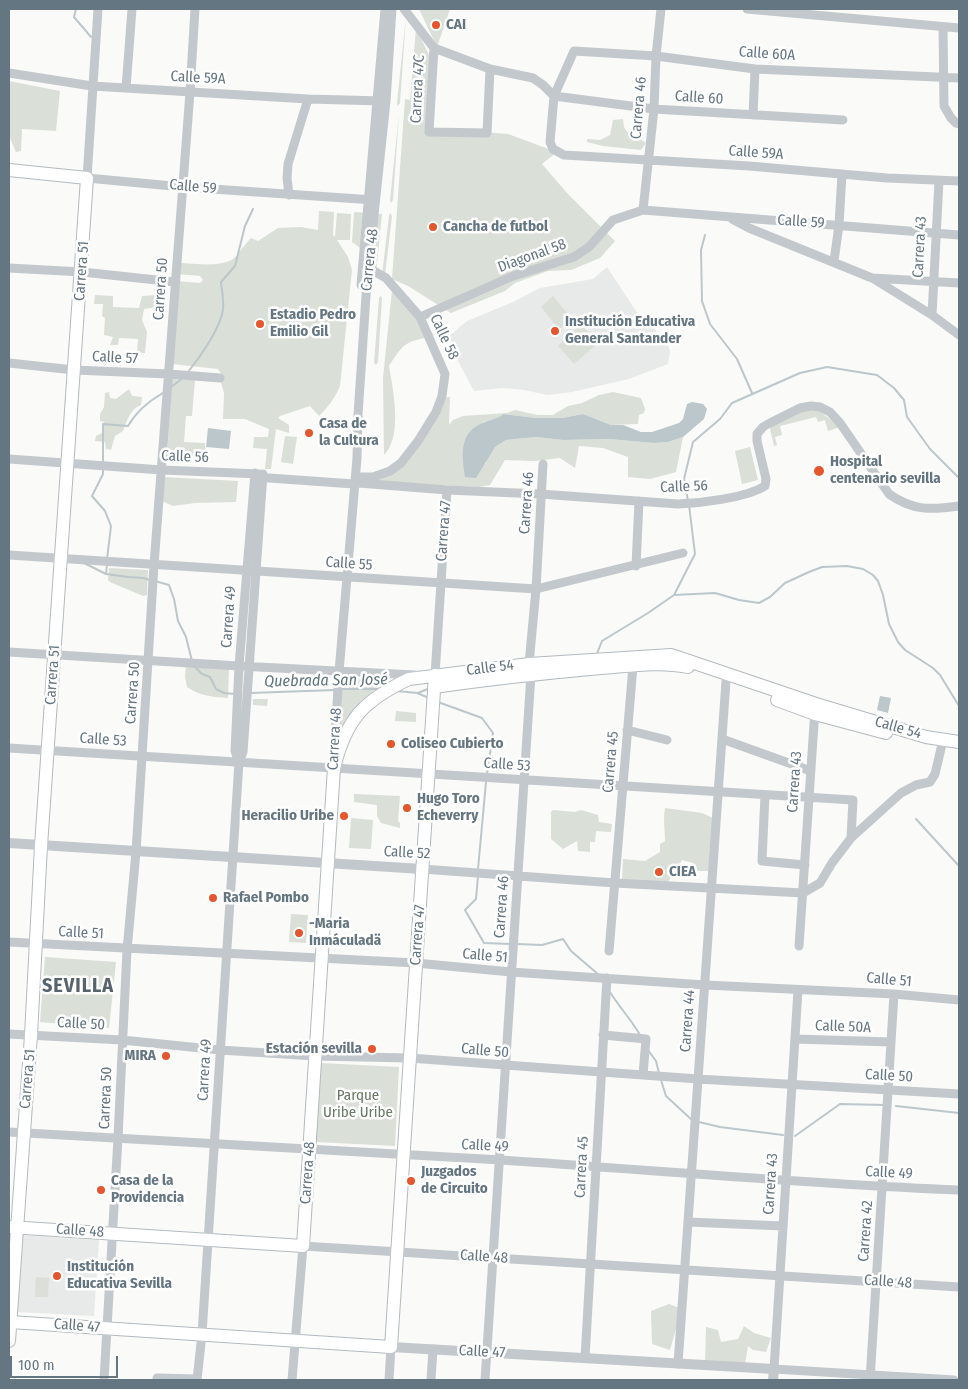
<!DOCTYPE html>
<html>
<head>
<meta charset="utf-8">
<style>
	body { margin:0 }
	#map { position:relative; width:968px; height:1389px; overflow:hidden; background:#fafaf8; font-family:"Fira Sans Condensed",sans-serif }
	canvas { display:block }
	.frame { position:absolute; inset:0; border:10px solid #657683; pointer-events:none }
	.scale { position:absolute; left:10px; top:1356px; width:108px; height:22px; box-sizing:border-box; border:2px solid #657683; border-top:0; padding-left:6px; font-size:15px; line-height:18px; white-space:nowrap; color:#657683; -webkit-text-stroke:4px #fff; paint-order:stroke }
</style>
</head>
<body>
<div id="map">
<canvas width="968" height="1389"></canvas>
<div class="frame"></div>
<div class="scale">100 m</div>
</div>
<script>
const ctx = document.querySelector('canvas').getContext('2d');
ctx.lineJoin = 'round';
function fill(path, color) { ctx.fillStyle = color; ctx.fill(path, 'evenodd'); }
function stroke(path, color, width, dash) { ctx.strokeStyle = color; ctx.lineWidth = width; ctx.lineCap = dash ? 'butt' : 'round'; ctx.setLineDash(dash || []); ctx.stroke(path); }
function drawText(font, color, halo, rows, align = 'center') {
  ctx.font = font + ' "Fira Sans Condensed",sans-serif'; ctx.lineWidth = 5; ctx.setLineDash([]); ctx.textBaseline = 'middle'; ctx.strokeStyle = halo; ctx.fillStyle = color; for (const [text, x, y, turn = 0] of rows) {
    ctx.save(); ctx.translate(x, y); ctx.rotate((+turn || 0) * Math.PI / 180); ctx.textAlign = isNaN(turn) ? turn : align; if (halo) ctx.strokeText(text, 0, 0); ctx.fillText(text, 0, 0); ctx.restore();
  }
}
fill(new Path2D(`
	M607,267L642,320L653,327L660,336L667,339L670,352L668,364L629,379L572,392L547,395L524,390L503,388L474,391L458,361L449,336L467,321L513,302L540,288L593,279Z
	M20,1235L99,1240L94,1316L15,1312Z`), '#e8e9e9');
fill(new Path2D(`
	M419,9H450L437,47Z
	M406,16L400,103L398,106L397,103Z
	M416,28L430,57L428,128L508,134L557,152L542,164L567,193L615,241L600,258L571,270L548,271L515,283L505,291L451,313L408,286L392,279L405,99L410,100Z
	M9,81L60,91L56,131L22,129L21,151L16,152L9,136Z
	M399,114L393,200L391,203L390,200Z
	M623,119L624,127L631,137L639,138L646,143L641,150L603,146L587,142V139L600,140L610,135L613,120Z
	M319,211L334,212L333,235L335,237L337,213L351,214L350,240H337L348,257L352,270L340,386C335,398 328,407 319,416L310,406L280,416L278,418L289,425V433L276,429L271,469H265L267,449L253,448L254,437H268L269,429L245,419H223L224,393L220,379L222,375L218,369L172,364L176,281L200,283L203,280L200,276L177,274L178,263C195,263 218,268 233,259C237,256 246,243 251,238L258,241L278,228L301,227L318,230Z
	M354,212L382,214L376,273L363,250L352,242Z
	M390,213L392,216L385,275H382L389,216Z
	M392,290H394L409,297L434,336C406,342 405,341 389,366C393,390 403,436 384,455L383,378Z
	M95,295L113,296V307L139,308L142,296L157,295L162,302L158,307L144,309L142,320L147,332L145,353H137L138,339L119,338L118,345H110L113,337L104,335L105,318L102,316L103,304H94Z
	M381,296L382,298L378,362L376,365L374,363L379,298Z
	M553,296L571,318L559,329L541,307Z
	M581,325L598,343L574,364L558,346Z
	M172,379L195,380L192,416H186L184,442L205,443V452H200L199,459L167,457Z
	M129,389L132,396L142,397L141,405C130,409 127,421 123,431L115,436L111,450L106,449L105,442L95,441L96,436L102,433L104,422L100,421V414L104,407L105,393L109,392L110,398L116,399Z
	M613,392L641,398L645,409L644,413L639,415L638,424L611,425L583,414L562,418H536L503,414L499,418L483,422L485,465L488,456L495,447L506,440L536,437L563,440L609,439L654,443L668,442L683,437L676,472L650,479L628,477V457L603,448L579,446L575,468L560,458L535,461L505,460L490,485L479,487L360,482L400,464L441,398L450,397L449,425L453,420L463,416L507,413L515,410L537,415H553L568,406L582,403L599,395Z
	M818,410L840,427L828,431L825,420L818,422L816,417L780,426L782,435L775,437L777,445L774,446L770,429L773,423L801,411Z
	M285,436L297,437L293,464L281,462Z
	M750,447L758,480L742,484L735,451Z
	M163,477L238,481L236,502L195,503L173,506L162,501Z
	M109,568L148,570L147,595L143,596L110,582L108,580Z
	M186,666L229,669L228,698C213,697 200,696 187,687L185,677Z
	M341,678L388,681C367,693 353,709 340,729Z
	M253,699H268L267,706L253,705Z
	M396,711L416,713V722L395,721Z
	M354,794L400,796L398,821L400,823V828L381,823L377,816V805L354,802Z
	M665,808L702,813L713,818L709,871H693V863L682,860L666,885L622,880L623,859L645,861L660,852V844L665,841C665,829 663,820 665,808Z
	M553,810L575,812L581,810L598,815L599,822L612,824L611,832L596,831L595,842H590V852L578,851L577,841L563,849L551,839V812Z
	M351,818L373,820L371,849L349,848Z
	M291,914L308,915L306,943L289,942Z
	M45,957L116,962L109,1028L40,1022Z
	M321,1063L399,1067L395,1146L316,1142Z
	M36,1277L49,1278L48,1297H35Z
	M669,1304L682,1309V1324L676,1329L670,1350L652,1344L651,1311Z
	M744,1326L754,1333L771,1338L766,1352L753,1350L748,1346L745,1364L705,1365L706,1327L718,1330L721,1342L738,1339Z`), '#dadfd7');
fill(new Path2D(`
	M692,402L703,404L707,409L704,419L683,437L668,442L654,443L609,439L563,440L536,437L506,440L495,447L476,478L465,477C462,454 458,432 485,422C492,419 498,419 503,414L536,418H562L583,414L611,425H623L641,432H652L679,423L683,419L687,404Z
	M208,428L231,431L229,449L206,447Z
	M880,696L891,698L888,713L877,710Z`), '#bbc7cb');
stroke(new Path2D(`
	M76,9L74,17L91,37
	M705,235L701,250L702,301L710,324L737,359L752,393
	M188,372C200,357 220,329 223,310C224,301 222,291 221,282L235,266L245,226L253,209
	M171,387L183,378
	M103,463V424L128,426C136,412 149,401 163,393
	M103,468V474L92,496L105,511L111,526L107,559
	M688,501L684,479L693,442L720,419L732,403L800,373L827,367L877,375L894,388L904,400L907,417L930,449L959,478
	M84,563L106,574L128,577L143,578L150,580
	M106,574L107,564
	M155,581L169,585L174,599L178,621L186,637L192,661
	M674,595L695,554L689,505
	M596,656L602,641L648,613L674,595L715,593L739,600L759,603L770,597L785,583L809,572L822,567L847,566L863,569L873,575L878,581L883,595L889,624L898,642L905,650L933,668L940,675L959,706
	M195,667L202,674L210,677L216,689L224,693L235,694
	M340,689H378
	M397,691L417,693L429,698
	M250,693L335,690
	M418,693L430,688
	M438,702L482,718L493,733L487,774
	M916,819L959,866
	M478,869L486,782
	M478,876L476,899L465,910L484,943L510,944
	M517,944L542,945L563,939L571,951L599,975
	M610,992C619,1007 631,1019 640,1035
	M648,1050L656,1061L659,1073
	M661,1080L666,1096L692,1120
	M896,1106L959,1113
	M699,1122L720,1127L783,1135
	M795,1136L840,1104L884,1105`), '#bbc7cb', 2);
const secondary = new Path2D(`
	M9,170L87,178L41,846L31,1035L9,1341
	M434,687C490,679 545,673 601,668C629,666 659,661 688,667
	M777,700L815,714L886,733
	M9,1227L303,1246L334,768C346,719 364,700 409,679L529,664L671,655L816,704L926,737L959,742
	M10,1322L391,1347L435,675`);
stroke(secondary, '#b3babf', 14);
stroke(new Path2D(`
	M98,9L87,178L183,187L374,200
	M404,9L434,48L490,69L533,78L543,85L554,96L654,109L843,120
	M747,9L959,28
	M943,27L944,106L951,118L956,123L959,124
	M434,48L429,132L487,133L490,69
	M9,73L92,86L308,99L382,101
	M959,78L755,69L656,56L574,51L554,96L550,142L553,149L564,155L749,166L887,178L959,181
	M126,88L132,9
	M753,115L755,69
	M289,195L287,178L288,164L308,99
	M643,210L654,109L656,56L661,9
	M732,219L749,228L872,278L959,283
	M834,261L839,225L842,174
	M9,268L82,272L175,282
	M874,279L932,315L959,335
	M361,285L385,9
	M932,315L939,181
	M420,317L513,276L574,257L589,247L613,220L643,210L959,235
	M9,363L74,370L169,374L220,378
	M9,459L162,470L260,474
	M255,477L354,484L359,483L447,490L540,494L678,504C702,503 745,498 765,486L766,479L757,441V434L763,427L768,424L800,408L811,406L820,407L830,412L840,423L889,494C913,511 931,510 959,506
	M360,477H373L390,471L401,463L418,441L436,412L442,396L445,374L420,317L386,278L365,266
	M9,555L536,589L683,553
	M636,566L639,501
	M9,652L239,666L415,675
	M529,664L536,589L543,464
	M431,675H435L447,490
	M627,730L667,740
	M722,739L811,771
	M9,748L853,800L851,838
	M334,754L339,672L357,458L358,415L367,281L386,101L392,9
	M239,762L235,751L239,666L255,473
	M765,795L762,861L805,865
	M422,869L615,883L803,893L820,883L832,863L851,838L901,793L916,785L930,782L935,774L943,740
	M9,942L416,963L511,972L705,985L894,994L959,1000
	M799,946L815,709
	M609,951L633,666
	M798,990L774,1369L954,1380
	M9,1034L122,1040L220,1050L315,1056L409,1058L698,1079L959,1094
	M603,1035L646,1039L643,1075
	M795,1039L891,1042
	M9,1132C173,1141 337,1150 501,1160C654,1170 806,1184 959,1190
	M688,1222L783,1226
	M585,1358L607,978
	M678,1364L726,681
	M157,1378L197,1379
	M104,1380L118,1138L127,950L136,852L154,565L190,92L195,9
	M197,1380L202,1334L239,762L243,752L263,474
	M292,1380L303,1246L959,1287
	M389,1380L391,1347
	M431,1380L433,1349
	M485,1380L531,674
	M870,1380L894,994`), '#c3c8cc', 9);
stroke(new Path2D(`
	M9,843L422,869
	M391,1347L774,1369L773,1380`), '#c3c8cc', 10);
stroke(secondary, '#fff', 12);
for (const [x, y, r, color] of [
	[436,25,5,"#e4572e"],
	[433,227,5,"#e4572e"],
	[260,324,5,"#e4572e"],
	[555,331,5,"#e4572e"],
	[309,433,5,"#e4572e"],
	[819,471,6,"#e4572e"],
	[391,744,5,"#e4572e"],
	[407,808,5,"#e4572e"],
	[344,816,5,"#e4572e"],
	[659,872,5,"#e4572e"],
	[213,898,5,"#e4572e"],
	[299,933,5,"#e4572e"],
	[372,1049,5,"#e4572e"],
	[166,1056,5,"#e4572e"],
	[411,1181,5,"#e4572e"],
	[101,1190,5,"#e4572e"],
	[57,1276,5,"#e4572e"]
]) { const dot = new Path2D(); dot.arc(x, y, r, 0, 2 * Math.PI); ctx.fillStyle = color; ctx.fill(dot); stroke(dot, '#fff', 2); }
drawText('bold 15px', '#657683', '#fff', [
	["CAI",446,25],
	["Cancha de futbol",443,227],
	["Estadio Pedro",270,315],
	["Emilio Gil",270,332],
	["Institución Educativa",565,322],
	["General Santander",565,339],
	["Casa de",319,424],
	["la Cultura",319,441],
	["Hospital",830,462],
	["centenario sevilla",830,479],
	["Coliseo Cubierto",401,744],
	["Hugo Toro",417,799],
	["Echeverry",417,816],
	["Heracilio Uribe",334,816,"right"],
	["CIEA",669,872],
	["Rafael Pombo",223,898],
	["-Maria",309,924],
	["Inmáculadä",309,941],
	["Estación sevilla",362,1049,"right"],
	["MIRA",156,1056,"right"],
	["Juzgados",421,1172],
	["de Circuito",421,1189],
	["Casa de la",111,1181],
	["Providencia",111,1198],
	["Institución",67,1267],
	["Educativa Sevilla",67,1284]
], 'left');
drawText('15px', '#657683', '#fff', [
	["Calle 60A",767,54,4],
	["Calle 59A",198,78,3],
	["Carrera 47C",418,89,-87],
	["Calle 60",699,98,4],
	["Carrera 46",639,108,-85],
	["Calle 59A",756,153,4],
	["Calle 59",193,187,5],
	["Calle 59",801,222,4],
	["Carrera 43",920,247,-87],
	["Diagonal 58",532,256,-20],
	["Carrera 48",370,260,-84],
	["Carrera 51",82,271,-86],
	["Carrera 50",161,289,-86],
	["Calle 58",444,337,65],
	["Calle 57",115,358,3],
	["Calle 56",185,457,2],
	["Calle 56",684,487,-2],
	["Carrera 46",527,503,-86],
	["Carrera 47",444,531,-86],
	["Calle 55",349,564,4],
	["Carrera 49",229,617,-86],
	["Calle 54",490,668,-7],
	["Carrera 51",53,675,-86],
	["Carrera 50",133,693,-86],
	["Calle 54",898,728,16],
	["Carrera 48",335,739,-87],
	["Calle 53",103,740,4],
	["Carrera 45",611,762,-85],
	["Calle 53",507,765,4],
	["Carrera 43",795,782,-86],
	["Calle 52",407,853,3],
	["Carrera 46",502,907,-86],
	["Calle 51",81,933,3],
	["Carrera 47",418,935,-86],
	["Calle 51",485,956,5],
	["Calle 51",889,980,5],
	["Carrera 44",688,1021,-86],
	["Calle 50",81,1024,3],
	["Calle 50A",843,1027,2],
	["Calle 50",485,1051,5],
	["Carrera 49",205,1070,-87],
	["Calle 50",889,1076,3],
	["Carrera 51",28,1079,-85],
	["Carrera 50",106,1098,-88],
	["Calle 49",485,1146,3],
	["Carrera 45",582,1167,-87],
	["Carrera 48",308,1173,-86],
	["Calle 49",889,1173,3],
	["Carrera 43",771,1184,-86],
	["Calle 48",80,1231,4],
	["Carrera 42",866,1231,-86],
	["Calle 48",484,1257,4],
	["Calle 48",888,1282,4],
	["Calle 47",77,1326,4],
	["Calle 47",482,1352,3]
]);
drawText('15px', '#687a64', '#fff', [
	["Parque",358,1096],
	["Uribe Uribe",358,1113]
]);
drawText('italic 16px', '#60757c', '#fff', [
	["Quebrada San José",326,681,-1]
]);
ctx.letterSpacing = '1px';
drawText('bold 20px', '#57646e', '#fff', [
	["SEVILLA",78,986]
]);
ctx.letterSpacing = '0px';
</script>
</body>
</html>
